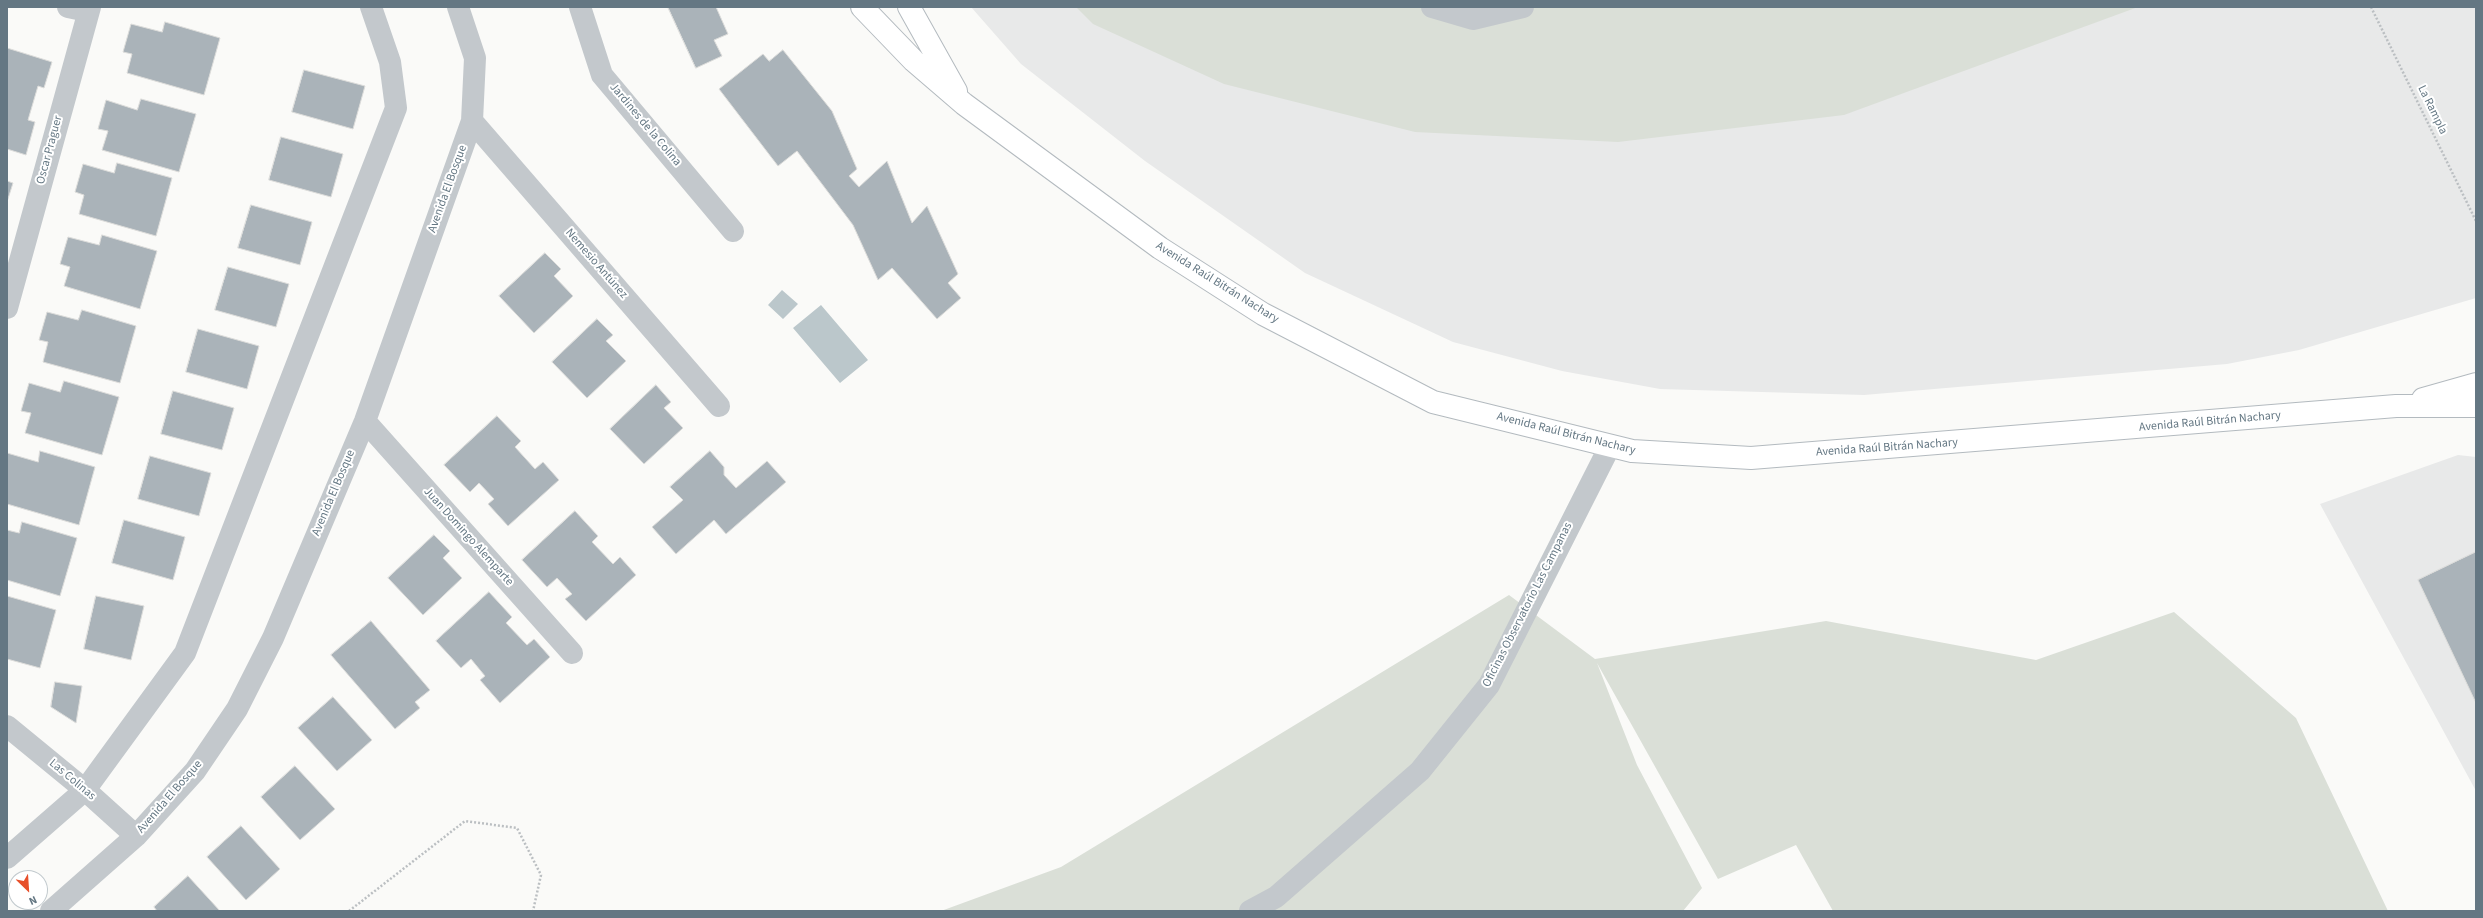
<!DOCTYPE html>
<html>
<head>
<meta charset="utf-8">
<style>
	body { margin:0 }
	#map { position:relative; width:2483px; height:918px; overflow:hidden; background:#fafaf8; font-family:"Source Sans 3",sans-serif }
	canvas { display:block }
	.frame { position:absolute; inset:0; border:8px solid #647783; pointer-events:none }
	.north { position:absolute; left:8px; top:870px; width:40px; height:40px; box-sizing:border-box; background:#fff; border:1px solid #c1c9cd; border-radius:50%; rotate:155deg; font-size:11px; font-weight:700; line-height:16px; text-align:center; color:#647783 }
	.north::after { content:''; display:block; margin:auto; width:14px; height:18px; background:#e7502b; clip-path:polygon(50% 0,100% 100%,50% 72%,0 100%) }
</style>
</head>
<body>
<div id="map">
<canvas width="2483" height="918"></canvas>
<div class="frame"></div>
<div class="north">N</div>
</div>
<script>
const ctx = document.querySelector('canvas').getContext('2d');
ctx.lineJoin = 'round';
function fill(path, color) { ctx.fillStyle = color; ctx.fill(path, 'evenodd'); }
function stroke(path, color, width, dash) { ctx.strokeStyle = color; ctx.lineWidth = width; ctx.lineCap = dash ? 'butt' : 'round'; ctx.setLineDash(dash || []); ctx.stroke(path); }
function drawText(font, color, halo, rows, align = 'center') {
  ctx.font = font + ' "Source Sans 3",sans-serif'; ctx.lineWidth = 4; ctx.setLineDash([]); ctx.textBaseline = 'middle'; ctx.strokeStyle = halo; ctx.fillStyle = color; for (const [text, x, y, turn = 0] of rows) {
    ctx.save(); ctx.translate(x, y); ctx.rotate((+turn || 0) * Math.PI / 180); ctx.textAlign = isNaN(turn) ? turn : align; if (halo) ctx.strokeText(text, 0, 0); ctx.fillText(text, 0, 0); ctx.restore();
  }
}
fill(new Path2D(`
	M971,7H2476V298L2299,350L2227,364L1864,395L1660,389L1562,371L1453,342L1305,273L1145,161L1021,64Z
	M2458,455L2476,457V791L2320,504Z`), '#e8e9e9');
fill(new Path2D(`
	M1076,7H2138L1844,115L1618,142L1415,132L1224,84L1093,24Z
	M1509,595L1595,659L1826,621L2036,660L2174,612L2296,718L2388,911H1833L1796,845L1718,879L1597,663L1637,765L1702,888L1683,911H941L1061,867Z`), '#dadfd7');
fill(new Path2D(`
	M782,290L798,304L783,319L768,305Z
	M821,305L868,360L840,383L793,328Z`), '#bbc7cb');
const building = new Path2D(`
	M668,7H716L728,34L714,40L722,56L696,68Z
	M165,22L220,38L204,95L127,73L132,54L123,52L131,24L162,32Z
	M7,48L52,62L44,88L38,86L28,120L35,122L26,155L7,149Z
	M783,50L832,111L857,169L849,176L859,187L887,161L912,223L927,206L958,274L948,283L961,298L937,319L892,268L878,280L853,225L797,151L778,166L719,89L763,54L769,61Z
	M304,70L365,86L353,129L292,112Z
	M141,99L196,114L179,172L102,150L108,131L98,129L106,100L137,110Z
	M281,137L343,154L331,197L269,180Z
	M117,163L172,178L156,236L79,214L84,195L75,192L83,164L114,173Z
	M7,181L13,183L7,202Z
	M251,205L312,222L300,265L238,248Z
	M102,235L157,251L140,309L64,286L70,267L60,264L68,237L99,245Z
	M545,253L561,269L554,276L573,296L534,333L499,296Z
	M228,267L289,284L276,327L215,310Z
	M82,310L136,326L120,383L43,362L48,342L39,340L47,312L78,320Z
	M597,319L613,335L606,341L626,361L587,398L552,362Z
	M198,329L259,346L247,389L186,372Z
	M64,381L119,397L102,455L25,433L31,413L21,411L29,383L60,392Z
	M656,385L671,402L664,408L683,428L644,464L610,429Z
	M173,391L234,408L222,450L161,434Z
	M497,416L521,441L515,447L535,469L543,462L559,480L508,526L488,504L494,499L479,483L470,492L444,465Z
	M40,451L95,467L79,525L7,504V453L38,462Z
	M710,451L724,467V475L736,488L767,461L786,482L726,534L714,520L676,554L652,527L683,500L670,487Z
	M150,456L211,473L199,516L138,499Z
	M575,511L598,536L592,542L613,564L620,557L636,575L586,621L565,599L572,594L557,578L547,587L522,560Z
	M124,520L185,537L173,580L112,563Z
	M22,522L77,538L60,596L7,580V530L19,533Z
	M434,535L450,551L443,558L462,578L423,615L388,578Z
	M2476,552V703L2418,580Z
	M489,592L512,617L506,623L527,645L534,639L550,657L500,703L480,680L485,676L471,659L461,668L436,641Z
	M7,596L56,610L40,668L7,659Z
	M96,596L144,606L131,660L84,649Z
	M371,621L430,690L415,702L420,708L395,729L331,655Z
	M55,682L82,686L76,723L51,707Z
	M333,697L372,740L337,771L298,728Z
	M295,766L335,809L300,840L261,797Z
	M241,826L280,869L246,900L207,857Z
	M188,876L220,911H157L154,907Z`);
fill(building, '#aab3b9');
stroke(building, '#dcdcda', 1);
const secondary = new Path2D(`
	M862,7L914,61L964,104L1160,248L1263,314L1433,402L1632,451L1751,458L2396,406H2476
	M909,7L956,91
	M2423,399L2476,384`);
stroke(secondary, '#b3babf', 24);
stroke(new Path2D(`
	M2371,7L2476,221
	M349,911L465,821L517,828L541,875L533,911`), '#bbbfc2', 2.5, [2, 2]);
stroke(new Path2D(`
	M580,7L602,75L733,231
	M1432,7L1473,19L1523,7
	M1250,911L1276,897L1420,771L1489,685L1610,446`), '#c3c8cc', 22);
stroke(new Path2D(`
	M68,7L87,11
	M472,121L719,406
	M7,308L90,7
	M365,421L572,653
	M7,726L85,790L136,836
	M7,858L85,790L185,653L396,108L390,62L371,7
	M51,911L136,836L195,771L237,709L273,638L365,421L472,121L475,58L458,7`), '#c3c8cc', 22);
stroke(secondary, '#fff', 22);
drawText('12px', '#647783', '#fff', [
	["La Rampla",2432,110,64],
	["Jardines de la Colina",645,125,50],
	["Oscar Praguer",50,150,-75],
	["Avenida El Bosque",448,189,-70],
	["Nemesio Antúnez",596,264,49],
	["Avenida Raúl Bitrán Nachary",1217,283,32],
	["Avenida Raúl Bitrán Nachary",2210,422,-5],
	["Avenida Raúl Bitrán Nachary",1566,434,14],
	["Avenida Raúl Bitrán Nachary",1887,448,-4],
	["Avenida El Bosque",334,493,-67],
	["Juan Domingo Alemparte",468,537,48],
	["Oficinas Observatorio Las Campanas",1528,605,-63],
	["Las Colinas",72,780,40],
	["Avenida El Bosque",170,797,-49]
]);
</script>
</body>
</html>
